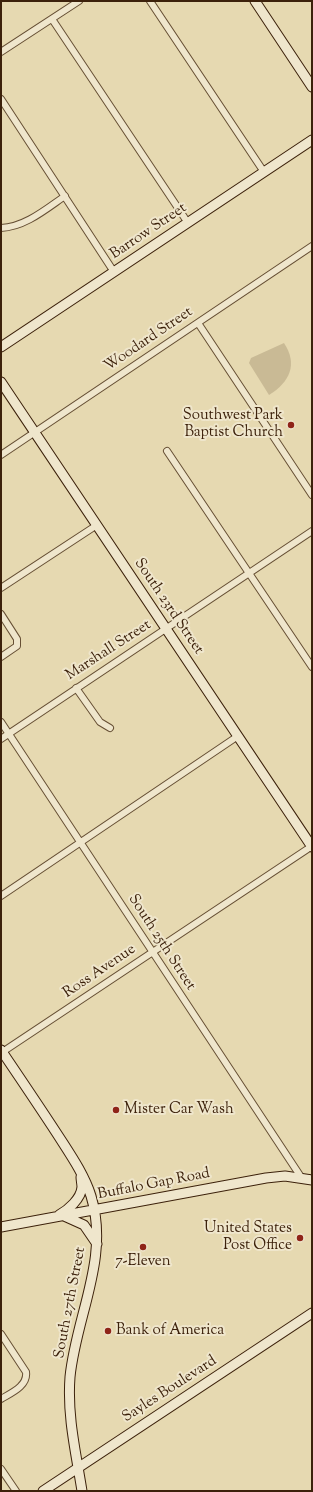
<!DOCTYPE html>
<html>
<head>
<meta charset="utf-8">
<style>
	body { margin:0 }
	#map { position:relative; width:313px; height:1492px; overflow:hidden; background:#e6d9b1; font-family:"Sorts Mill Goudy",serif }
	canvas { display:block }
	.frame { position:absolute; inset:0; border:2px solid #3c210b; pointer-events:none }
</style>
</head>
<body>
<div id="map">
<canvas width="313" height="1492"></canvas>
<div class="frame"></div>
</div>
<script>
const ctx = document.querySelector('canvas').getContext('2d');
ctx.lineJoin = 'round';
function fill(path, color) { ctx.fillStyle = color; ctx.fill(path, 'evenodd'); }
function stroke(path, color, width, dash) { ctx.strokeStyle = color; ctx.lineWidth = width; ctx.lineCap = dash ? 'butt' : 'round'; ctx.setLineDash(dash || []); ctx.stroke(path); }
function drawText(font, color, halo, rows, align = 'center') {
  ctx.font = font + ' "Sorts Mill Goudy",serif'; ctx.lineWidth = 4; ctx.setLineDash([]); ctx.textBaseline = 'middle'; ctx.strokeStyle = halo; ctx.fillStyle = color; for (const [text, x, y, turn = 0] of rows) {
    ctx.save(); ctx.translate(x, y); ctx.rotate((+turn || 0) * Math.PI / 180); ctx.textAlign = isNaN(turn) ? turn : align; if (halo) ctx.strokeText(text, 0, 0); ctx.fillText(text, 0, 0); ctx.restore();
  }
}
fill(new Path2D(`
	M284,343C298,364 290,382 269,395L249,363L251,358Z`), '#c9ba95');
const street = new Path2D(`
	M150,1L264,172
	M52,19L188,223
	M1,52L79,1
	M1,99L114,272
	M1,228C25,227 46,209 65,196
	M198,323L312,495
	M167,451L312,667
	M1,455L312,246
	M1,588L97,525
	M1,614L17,639V646L1,657
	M76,688L100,722L110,728
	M1,722L301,1177
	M1,739L312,531
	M1,896L238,736
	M1,1053L312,846
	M1,1334L26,1372C28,1386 11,1393 1,1399
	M1,1469L16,1491`);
const secondary = new Path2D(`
	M255,1L312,87
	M1,347L312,140
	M1,382L312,847
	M1,1050C22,1081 43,1112 63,1143C74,1160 85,1177 91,1196C110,1258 76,1316 70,1377C67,1416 76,1453 82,1491
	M59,1215C68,1210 81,1199 82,1187C82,1184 81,1180 81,1177
	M64,1216L84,1225L97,1244
	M1,1227L266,1178L285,1176L312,1180
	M43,1491L312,1313`);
stroke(street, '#664f34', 8);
stroke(secondary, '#3c210b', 11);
stroke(street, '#efe6cc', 6);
stroke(secondary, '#efe6cc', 9);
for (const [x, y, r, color] of [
	[291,425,4,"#8f2418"],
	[116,1110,4,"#8f2418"],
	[300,1238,4,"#8f2418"],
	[143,1247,4,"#8f2418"],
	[108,1331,4,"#8f2418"]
]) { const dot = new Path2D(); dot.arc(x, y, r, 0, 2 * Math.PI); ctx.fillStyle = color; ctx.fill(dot); stroke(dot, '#efe6cc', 1.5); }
drawText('15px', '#3c210b', '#efe6cc', [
	["Barrow Street",149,232,-34],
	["Woodard Street",149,340,-34],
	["South 23rd Street",168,607,56],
	["Marshall Street",109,651,-33],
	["South 25th Street",161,943,57],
	["Ross Avenue",100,972,-34],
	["Buffalo Gap Road",154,1185,-11],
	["South 27th Street",71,1303,-79],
	["Sayles Boulevard",170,1390,-33]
]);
drawText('15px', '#3c210b', '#efe6cc', [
	["Southwest Park",283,416],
	["Baptist Church",283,433],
	["Mister Car Wash",124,1110,"left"],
	["United States",292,1229],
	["Post Office",292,1246],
	["7-Eleven",143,1262,"center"],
	["Bank of America",116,1331,"left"]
], 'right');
</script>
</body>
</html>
